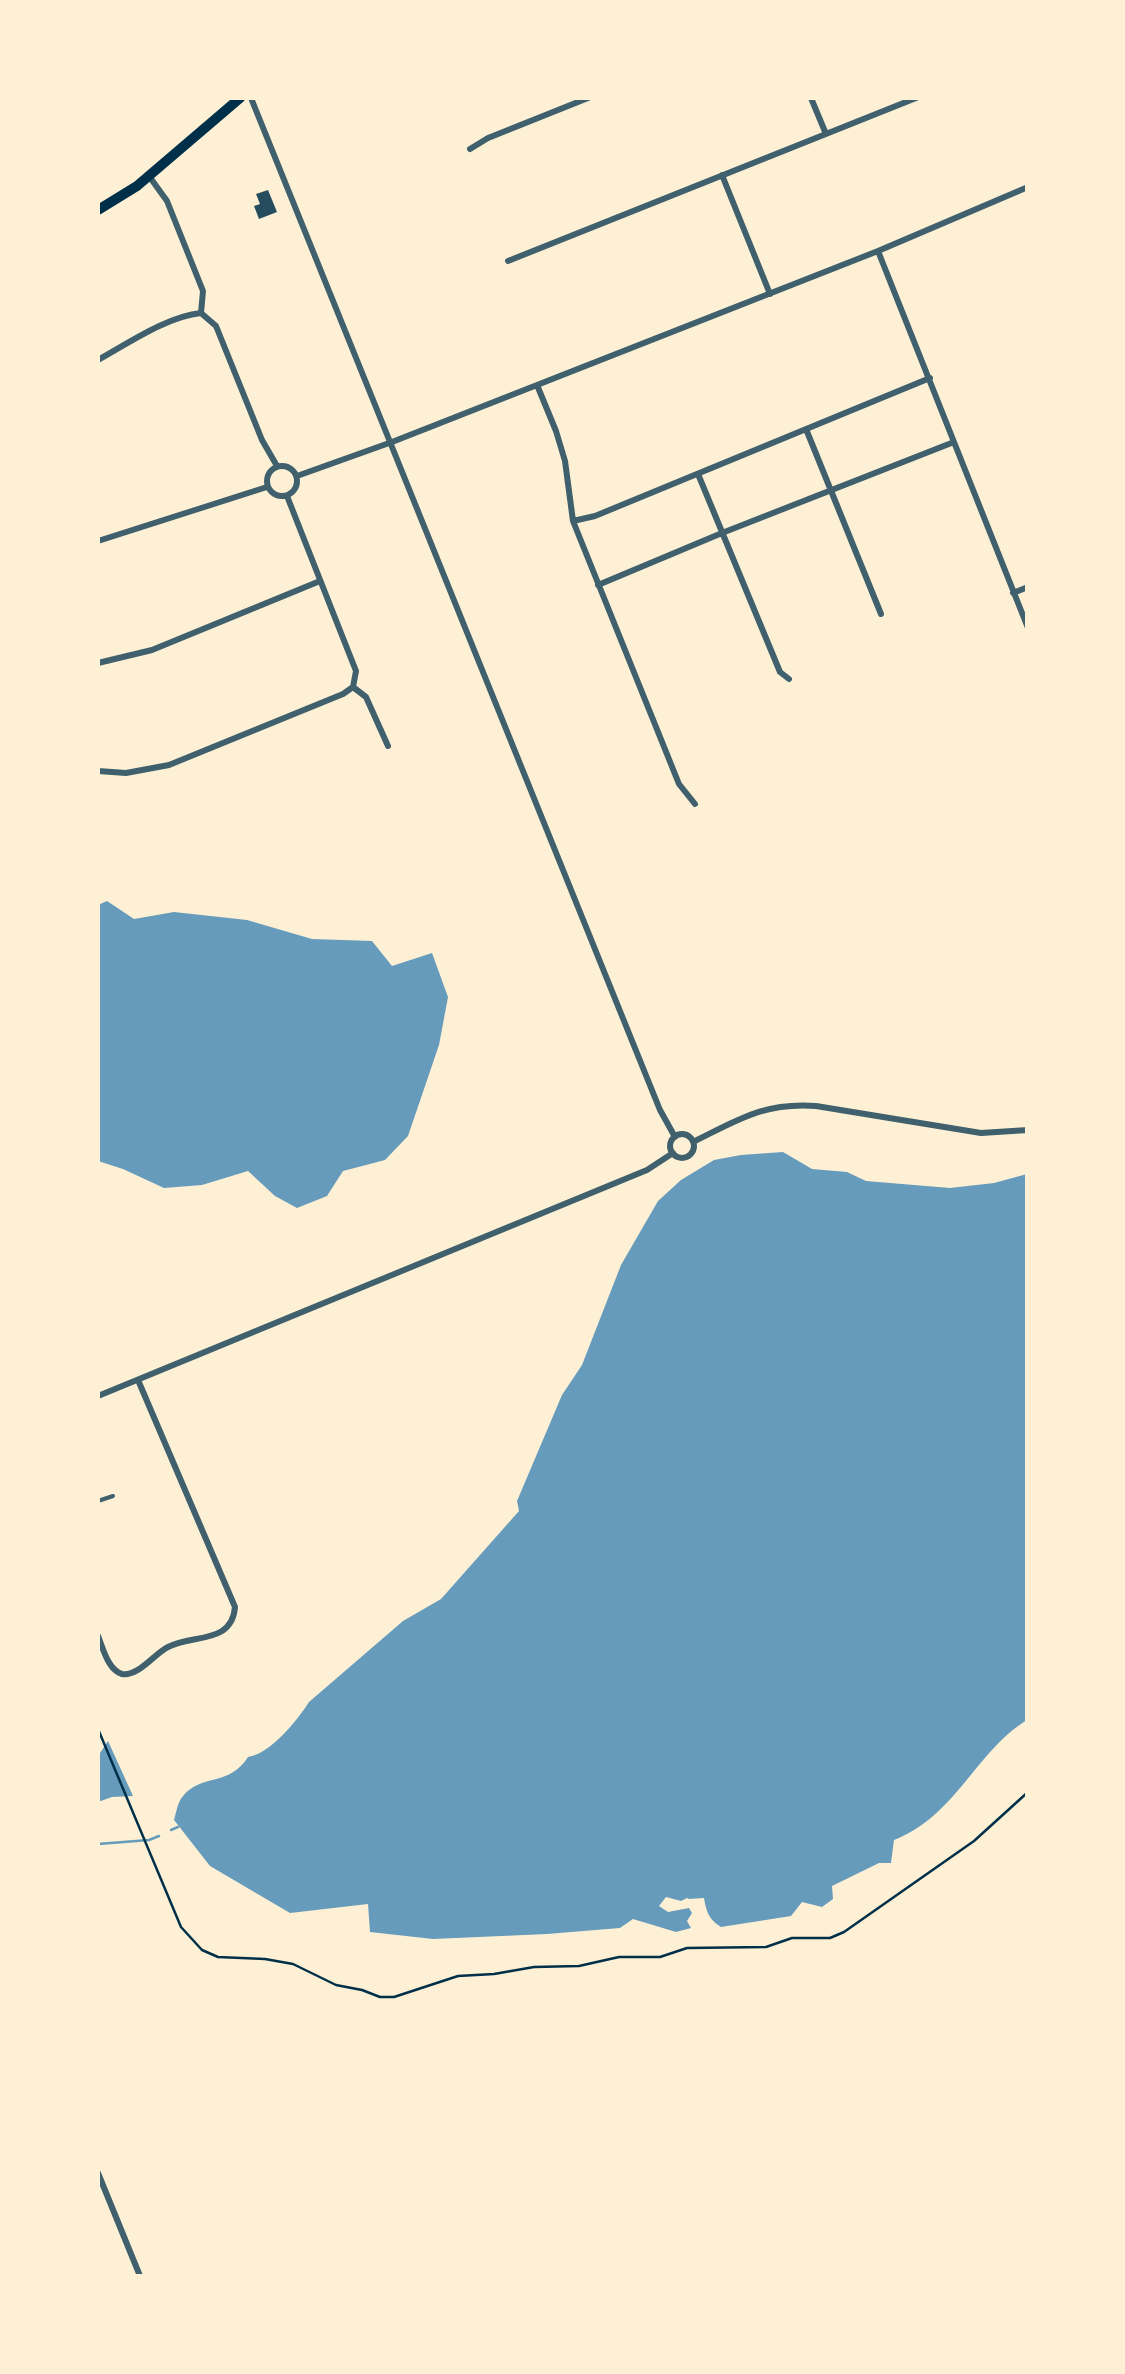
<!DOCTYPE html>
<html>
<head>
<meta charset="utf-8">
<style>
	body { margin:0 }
	#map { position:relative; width:1125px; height:2374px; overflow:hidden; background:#fdf0d5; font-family:Roboto,sans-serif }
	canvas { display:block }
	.frame { position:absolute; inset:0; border:100px solid #fdf0d5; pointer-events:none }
</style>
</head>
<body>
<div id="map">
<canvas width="1125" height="2374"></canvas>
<div class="frame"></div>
</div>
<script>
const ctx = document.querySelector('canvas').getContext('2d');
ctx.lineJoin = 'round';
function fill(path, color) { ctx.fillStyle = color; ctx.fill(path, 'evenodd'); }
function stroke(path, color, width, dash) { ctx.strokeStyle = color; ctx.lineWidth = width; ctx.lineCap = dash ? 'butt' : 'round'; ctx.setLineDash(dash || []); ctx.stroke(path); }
fill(new Path2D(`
	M107,901L134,919L174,912L247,920L312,939L372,941L392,966L432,953L448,997L439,1045L408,1136L385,1160L343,1171L327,1196L297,1208L275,1196L248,1171L202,1185L164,1188L123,1169L98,1161V905Z
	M783,1152L812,1169L847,1172L866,1181L950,1188L994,1183L1027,1174V1720C976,1751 956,1816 894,1840L891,1863H879L832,1886L833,1899L822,1907L802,1902L791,1916L721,1927C709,1920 706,1911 704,1898L689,1899L687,1898L681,1901L666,1897L659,1906L668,1912L689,1908L692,1913L687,1921L691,1928L676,1932L633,1919L620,1928L547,1934L433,1939L370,1932L368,1904L290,1913L210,1866L174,1820C176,1813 178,1801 183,1796C202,1773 229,1787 248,1757C270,1754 297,1721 309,1702L403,1621L441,1599L519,1511L517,1501L562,1395L582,1365L621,1265L658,1201L681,1180L714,1160L741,1155Z
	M108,1741L133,1796L112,1797L98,1802V1756Z`), '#669bbc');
stroke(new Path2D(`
	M171,1830L178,1827
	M98,1844L149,1840L159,1836`), '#669bbc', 2.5);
fill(new Path2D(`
	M268,190L277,212L259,219L254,206L260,204L256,194Z`), '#264d5e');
stroke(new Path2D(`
	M98,1729L181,1927L202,1950L218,1957L265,1959L293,1964L336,1985L362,1990L380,1997H394L458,1976L494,1974L534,1967L579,1966L619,1957H660L687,1948L766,1947L792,1938H830L844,1932L974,1841L1028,1792`), '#003049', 2.5);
stroke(new Path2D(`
	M98,1501L113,1496`), '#3f606c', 4);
stroke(new Path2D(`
	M251,98L660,1110L675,1137
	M811,98L826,134
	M470,149L488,138L588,98
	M722,175L770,294
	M149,176L167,201L203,291L201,313
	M878,251L1028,628
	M508,261L916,98
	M98,360C127,344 168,316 201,313L216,326L262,440L277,466
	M537,385L556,431L565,461L573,521L679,784L695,804
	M806,429L881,614
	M267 481a15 15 0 1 1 30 0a15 15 0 1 1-30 0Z
	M698,474L780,672L789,679
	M297,476L392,442L878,251L1028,187
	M573,521L595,516L930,378
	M98,541L267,487
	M598,585L722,533L954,442
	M1013,593L1028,587
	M98,663L152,650L320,581
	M353,687L366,697L388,746
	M98,771L126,773L169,765L343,694L353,687L356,671L287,496
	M670 1146a12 12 0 1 1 24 0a12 12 0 1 1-24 0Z
	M693,1142C738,1120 764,1102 816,1106L981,1133L1028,1130
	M98,1396L647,1170L673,1153
	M98,1636C103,1648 108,1670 122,1674C138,1677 154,1654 168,1647C194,1634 232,1644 235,1607L138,1380
	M98,2173L140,2276`), '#3f606c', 6);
stroke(new Path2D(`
	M98,210L137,186L240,98`), '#003049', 10);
</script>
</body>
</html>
